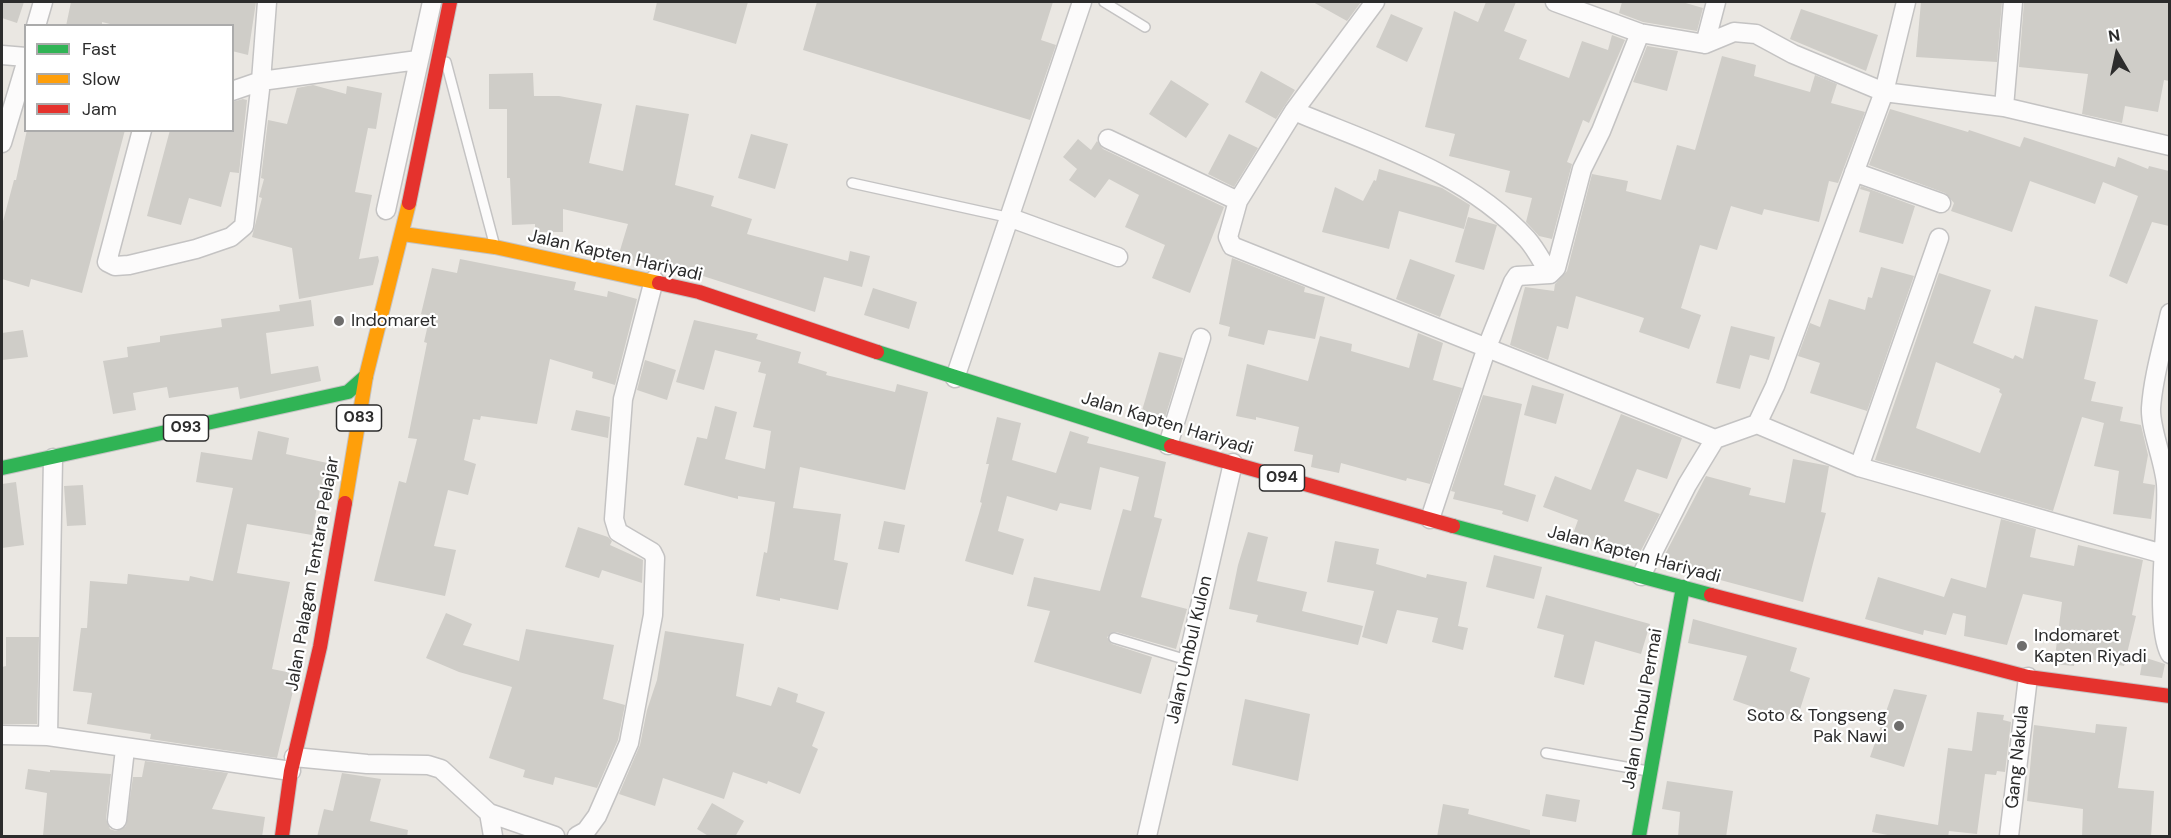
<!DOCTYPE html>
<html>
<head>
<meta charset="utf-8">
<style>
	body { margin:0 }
	#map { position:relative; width:2171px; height:838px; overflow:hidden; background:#eae7e2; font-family:"DM Sans",sans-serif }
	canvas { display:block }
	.frame { position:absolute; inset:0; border:3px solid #2c2c2c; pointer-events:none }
	.legend { position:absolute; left:24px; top:24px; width:210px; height:108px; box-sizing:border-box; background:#fff; border:2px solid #ababab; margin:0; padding:8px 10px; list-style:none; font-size:18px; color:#2c2c2c }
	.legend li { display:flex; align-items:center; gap:12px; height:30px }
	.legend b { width:30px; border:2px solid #ababab }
	.north { position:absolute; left:2087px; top:24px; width:60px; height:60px; -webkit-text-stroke:4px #fff; paint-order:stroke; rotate:351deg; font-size:16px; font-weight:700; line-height:24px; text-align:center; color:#2c2c2c }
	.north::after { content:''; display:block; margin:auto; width:21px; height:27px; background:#2c2c2c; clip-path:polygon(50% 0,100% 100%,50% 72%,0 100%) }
</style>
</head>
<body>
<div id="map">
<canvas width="2171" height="838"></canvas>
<div class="frame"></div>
<ul class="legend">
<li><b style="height:8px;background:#30b455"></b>Fast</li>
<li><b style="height:8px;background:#ff9f0a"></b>Slow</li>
<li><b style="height:8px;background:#e5322d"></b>Jam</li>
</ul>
<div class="north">N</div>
</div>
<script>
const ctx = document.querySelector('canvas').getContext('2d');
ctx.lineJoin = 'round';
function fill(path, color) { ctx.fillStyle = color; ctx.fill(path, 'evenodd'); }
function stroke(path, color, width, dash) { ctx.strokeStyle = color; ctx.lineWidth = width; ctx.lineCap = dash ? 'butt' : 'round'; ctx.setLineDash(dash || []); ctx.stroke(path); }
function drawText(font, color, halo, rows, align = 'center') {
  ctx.font = font + ' "DM Sans",sans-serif'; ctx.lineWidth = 4.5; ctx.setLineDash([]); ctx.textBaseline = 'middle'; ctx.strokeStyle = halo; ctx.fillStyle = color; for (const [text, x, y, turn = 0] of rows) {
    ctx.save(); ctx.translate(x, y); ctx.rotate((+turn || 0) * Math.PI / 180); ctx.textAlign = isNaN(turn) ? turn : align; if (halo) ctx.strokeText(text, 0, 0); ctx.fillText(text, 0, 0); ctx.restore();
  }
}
fill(new Path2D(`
	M2,2H24L17,23L2,18Z
	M71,2H256L248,55L232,51V26H118L102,22V26H66Z
	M657,2H748L736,44L653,20Z
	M817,2H1053L1041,40L1056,45L1030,120L803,50Z
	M1313,2H1361L1347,21Z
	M1486,2H1516L1504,31L1527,40L1519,59L1569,78L1582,41L1608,50L1612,35L1625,40L1589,123L1583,120L1567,162L1572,164L1552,239L1539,236L1526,222L1532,198L1505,192L1510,171L1449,156L1455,134L1425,127L1454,11L1478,22Z
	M1622,2H1682L1703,8L1697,31L1643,22L1619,13Z
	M1921,2H2002L1997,62L1916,57Z
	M2024,2H2169V81L2164,80L2158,112L2125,106L2122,123L2082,114L2088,74L2019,67Z
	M1801,9L1878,35L1866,71L1790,39Z
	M1391,14L1423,28L1407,62L1376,47Z
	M1647,46L1678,51L1667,91L1633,82Z
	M1722,56L1756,65L1754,76L1810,92L1815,75L1837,84L1831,103L1865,112L1838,183L1829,181L1819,222L1764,209L1762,215L1731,206L1717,250L1700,245L1681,308L1701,315L1689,349L1639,332L1644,318L1576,296L1568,329L1557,326L1548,360L1510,345L1525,287L1554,291L1555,284L1567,271L1592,174L1628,181L1626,191L1661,200L1677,145L1695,150Z
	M1261,71L1295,90L1276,119L1245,102Z
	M533,73L534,96H559L602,104L589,163L623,171L636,105L689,114L675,185L714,196L711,206L752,219L747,234L848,261L850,251L870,256L862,287L824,277L815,312L703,276L640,259L639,262L618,257L628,224L563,209V232H535V224L512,225L510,178H507V109H489V74Z
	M1171,80L1209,104L1186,138L1149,114Z
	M313,85L346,94L347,86L382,93L376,129L368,128L355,192L372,195L359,259L378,256L379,261L373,285L299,299L292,248L252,237L262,198L259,197L264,179L261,178L268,120L287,124L297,88Z
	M243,99L247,100L239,173L230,172L221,207L189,198L181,225L147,216L170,130H232V102Z
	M1890,109L1968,132L1969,130L2020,147L2024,137L2115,167L2118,157L2148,169L2149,166L2169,171V226L2152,222L2127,284L2109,276L2138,196L2103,182L2095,204L2030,181L2012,232L1951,211L1954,203L1945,193L1869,165Z
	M27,130H125L82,293L31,279L29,287L2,279V225L14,180H16Z
	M751,134L788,144L775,189L738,178Z
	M1229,134L1258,148L1234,187L1208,174Z
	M1078,139L1091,150L1097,141L1103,149L1224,207L1190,293L1152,278L1165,245L1125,227L1139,195L1109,179L1095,198L1069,180L1077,169L1063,157Z
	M1379,169L1442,188L1470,205L1464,229L1399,211L1389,249L1322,232L1335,187L1363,201L1374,180L1376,181Z
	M1861,186L1915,206L1903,244L1859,232L1870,192L1860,189Z
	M1468,217L1497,225L1484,270L1455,262Z
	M1232,258L1305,287L1304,292L1325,297L1315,339L1268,330L1264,345L1228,336L1230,327L1219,324Z
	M460,259L576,282L574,290L607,297L608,291L637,299L615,385L592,378L593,372L550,359L537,424L481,416L480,420L473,419L464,460L476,464L468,495L448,490L434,546L456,550L445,596L374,581L399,481L406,483L417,439L408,438L427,343L424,342L430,316L421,314L432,268L457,273Z
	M1410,259L1455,275L1440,317L1396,299Z
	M1881,267L1914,276L1867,411L1810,393L1820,363L1798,356L1810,323L1820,327L1829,299L1865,310L1868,297L1872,298Z
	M1939,273L1991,290L1973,343L2013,359L2015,355L2023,359L2035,306L2098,320L2084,379L2096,382L2091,401L2123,407L2120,421L2141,425L2148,455L2143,483L2155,485L2151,519L2113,514L2119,471L2094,466L2104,423L2082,417L2053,511L1875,460ZM1936,362L2000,389L1999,392L2002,394L1980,453L1916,428Z
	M873,288L917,302L909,329L864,315Z
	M311,300L314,326L266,333L271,374L318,366L321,381L240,399L238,387L169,398L167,387L133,393L136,410L113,414L103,361L128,357L127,347L160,342V336L222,327L221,319L280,311L279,305Z
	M694,320L758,334L756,339L801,352L798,363L827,372L826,375L895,392L897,384L928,392L905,490L800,467L793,508L841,514L834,560L848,563L838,610L780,598V601L756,596L764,552L767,553L775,502L738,496V499L684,485L697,437L707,439L715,406L737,412L725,459L765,469L771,431L753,427L766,374L758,372L761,362L715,350L704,390L676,382Z
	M1731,326L1775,337L1769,360L1750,355L1740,389L1716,383Z
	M23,330L28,357L2,360V333Z
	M1418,333L1443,343L1433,380L1462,388L1430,484L1407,478L1406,481L1341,463L1339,473L1311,467L1313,455L1294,451L1299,427L1256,417V420L1236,416L1247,364L1308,381L1320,336L1352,344L1351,351L1409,368Z
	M1159,352L1183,358L1164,421L1141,414Z
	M645,360L676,370L667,400L637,390Z
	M1532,385L1564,394L1556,424L1524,415Z
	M1483,395L1522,404L1504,485L1536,495L1528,522L1502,514L1503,511L1453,499L1455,492L1451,491Z
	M576,410L610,417L608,438L571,430Z
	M1621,414L1682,438L1667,479L1637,469L1624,501L1660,514L1637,558L1609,551L1610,547L1573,534L1578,520L1543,507L1555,476L1591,490Z
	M997,417L1021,423L1012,460L1056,473L1070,431L1089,437L1087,443L1166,462L1154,517L1162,519L1141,597L1187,609L1176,649L1116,632L1107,637L1112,644L1152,657L1141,694L1034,662L1050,611L1027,606L1034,577L1100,591L1123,509L1131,511L1139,477L1100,467L1091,510L1060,503L1057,511L1007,496L998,531L1024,539L1013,575L965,561L982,503L980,502L989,464H986Z
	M258,431L289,438L286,454L332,464L327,491L320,489L312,535L247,524L237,573L290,582L272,669L297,674L277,758L150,739L151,734L87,724L92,693L73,691L81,628H87L90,581L127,584L128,574L189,581L190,576L213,581L233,488L196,482L201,452L252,460Z
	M1793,459L1829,466L1821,512L1826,513L1803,602L1660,564L1706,476L1751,488L1749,495L1785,503Z
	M16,482L24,545L2,548V484Z
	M83,485L86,525L67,526L64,486Z
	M2001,519L2036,529L2030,557L2074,566L2078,545L2143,560L2132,615L2136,616L2124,666L2075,656L2074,666L2054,664L2062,602L2023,594L2007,645L1964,636L1966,616L1953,613L1946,635L1924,630L1923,635L1865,619L1878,577L1944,597L1951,578L1986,588Z
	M884,521L905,525L899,553L878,549Z
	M578,527L608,537L612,541L610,545L643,560L642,583L602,570L599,578L565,567Z
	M1248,532L1268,537L1257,581L1307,592L1302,611L1363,626L1358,645L1256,622L1258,615L1229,609L1238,565Z
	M1335,541L1379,549L1376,564L1426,578L1427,574L1467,582L1458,626L1468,628L1463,650L1432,642L1438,618L1397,610L1387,644L1362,637L1374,591L1327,582Z
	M1494,555L1542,567L1534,599L1486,587Z
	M1546,595L1650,624L1641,654L1595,641L1584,685L1554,677L1564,635L1537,628Z
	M446,613L472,624L463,645L519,661L526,629L614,645L603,699L625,705L618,740L597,788L555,777L553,785L523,777L525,770L489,758L512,687L459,672L426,658Z
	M1693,619L1797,648L1790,671L1810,678L1796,722L1733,700L1747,656L1688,643Z
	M665,631L744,644L736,696L771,706L778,687L798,694L796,702L825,712L812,746L818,749L800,794L768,781L767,784L733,772L724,799L663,778L655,806L619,794L640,745L647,710L657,680Z
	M6,637H39L37,724H2V667L6,666Z
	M2143,657L2165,664L2162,678L2140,675Z
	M1894,689L1927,695L1904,767L1870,757Z
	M1245,699L1310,714L1298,781L1232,765Z
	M1977,712L2004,715L2003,720L2011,722L2005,772L1997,771L1996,775L1985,774L1977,834L1949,831L1948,837H1898L1872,832L1876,814L1938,825L1948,748L1972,751Z
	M2096,724L2127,727L2118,788L2154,791L2151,837H2082L2083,809L2027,801L2034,725L2095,733Z
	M145,761L228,773L212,809L265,817L262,837L43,836L47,793L25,789L28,769L50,772V770L111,774L106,819L110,829L116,831L126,826L133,777H142Z
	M342,773L381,779L370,821L408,830L407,837H317L324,809L333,811Z
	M1667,781L1733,791L1726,837H1678L1680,812L1662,809Z
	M1546,794L1580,800L1576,822L1542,816Z
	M712,803L744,821L735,837H710L697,829Z
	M1443,804L1469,809L1468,814L1530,830V837H1437Z`), '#cfcdc8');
const lane = new Path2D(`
	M1104,2L1145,27
	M446,62L494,243
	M852,183L1011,218
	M1114,638L1187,660
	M1546,753L1648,771`);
const street = new Path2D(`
	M1375,2L1294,111L1238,201L1228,237L1232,246L1715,439
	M1555,2L1640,33L1705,44L1734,32L1756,34L1793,54L1884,92L2004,107L2170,146
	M36,26L43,2
	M1705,44L1716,2
	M2,55L26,57
	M232,91L261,81L418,60
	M2004,107L2013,2
	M1294,111C1375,145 1466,172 1527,239C1536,249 1542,262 1550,274
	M142,130L107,262L115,266L129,265L196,249L231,237L244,226L261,81L267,2
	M1108,139L1238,201
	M2,143L26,63
	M1854,172L1941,203
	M386,210L432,2
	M1011,218L1118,257
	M2170,313C2163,344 2153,377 2151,408C2150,429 2164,460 2166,484C2169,525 2153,621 2170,654
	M955,378L1082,2
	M1757,424L1859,467L2170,556
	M1168,445L1201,338
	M1859,467L1939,238
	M1430,519L1487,347L1513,282L1517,276L1550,274L1556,268L1582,169L1601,131L1640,33
	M1641,576L1687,485L1715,439L1757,424L1775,386L1884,92L1906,2
	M2,735L48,736L291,771
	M48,736L53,458
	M294,757L367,764L428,765L441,769L489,813L555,836
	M489,813L493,836
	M117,820L125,749
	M577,836L586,831L597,816L629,743L653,615L655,558L652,552L618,532L614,519L623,399L654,280
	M1147,836L1233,463
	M2009,836L2028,677`);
const fast = new Path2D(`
	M877,352L1171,446
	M2,468L348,392L366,376
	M1453,526L1711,595
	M1639,836L1683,587`);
const slow = new Path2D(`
	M403,234L495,247L659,283
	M345,503L366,376L409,203`);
const jam = new Path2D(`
	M409,203L450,2
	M659,283L699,292L877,352
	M1171,446L1453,526
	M1711,595L2028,677L2170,696
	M282,836L291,771L320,647L345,503`);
stroke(lane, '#c4c3c3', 12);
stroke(street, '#c4c3c3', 21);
stroke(fast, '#c4c3c3', 16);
stroke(slow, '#c4c3c3', 16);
stroke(jam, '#c4c3c3', 16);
stroke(lane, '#fcfbfb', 9);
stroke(street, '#fcfbfb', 18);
stroke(fast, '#30b455', 14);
stroke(slow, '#ff9f0a', 14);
stroke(jam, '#e5322d', 14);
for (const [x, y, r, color] of [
	[339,321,6,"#6e6d6c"],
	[2022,646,6,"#6e6d6c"],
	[1899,726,6,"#6e6d6c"]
]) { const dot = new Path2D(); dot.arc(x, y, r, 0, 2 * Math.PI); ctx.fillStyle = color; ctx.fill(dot); stroke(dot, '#fff', 2); }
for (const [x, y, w] of [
	[359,418,45],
	[186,428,45],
	[1282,478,45]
]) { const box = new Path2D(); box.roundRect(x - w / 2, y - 13, w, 26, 4.5); ctx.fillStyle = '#fff'; ctx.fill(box); stroke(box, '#2c2c2c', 1.5); }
drawText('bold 16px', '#2c2c2c', null, [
	["083",359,418],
	["093",186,428],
	["094",1282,478]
]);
drawText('18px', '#2c2c2c', '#fff', [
	["Jalan Kapten Hariyadi",615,256,13],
	["Jalan Kapten Hariyadi",1167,424,17],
	["Jalan Kapten Hariyadi",1634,555,15],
	["Jalan Palagan Tentara Pelajar",313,574,-80],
	["Jalan Umbul Kulon",1190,650,-77],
	["Jalan Umbul Permai",1643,709,-80],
	["Gang Nakula",2018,757,-84]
]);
drawText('18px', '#2c2c2c', '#fff', [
	["Indomaret",351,321],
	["Indomaret",2034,636],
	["Kapten Riyadi",2034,657],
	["Soto & Tongseng",1887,716,"right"],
	["Pak Nawi",1887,737,"right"]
], 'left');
</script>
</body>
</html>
